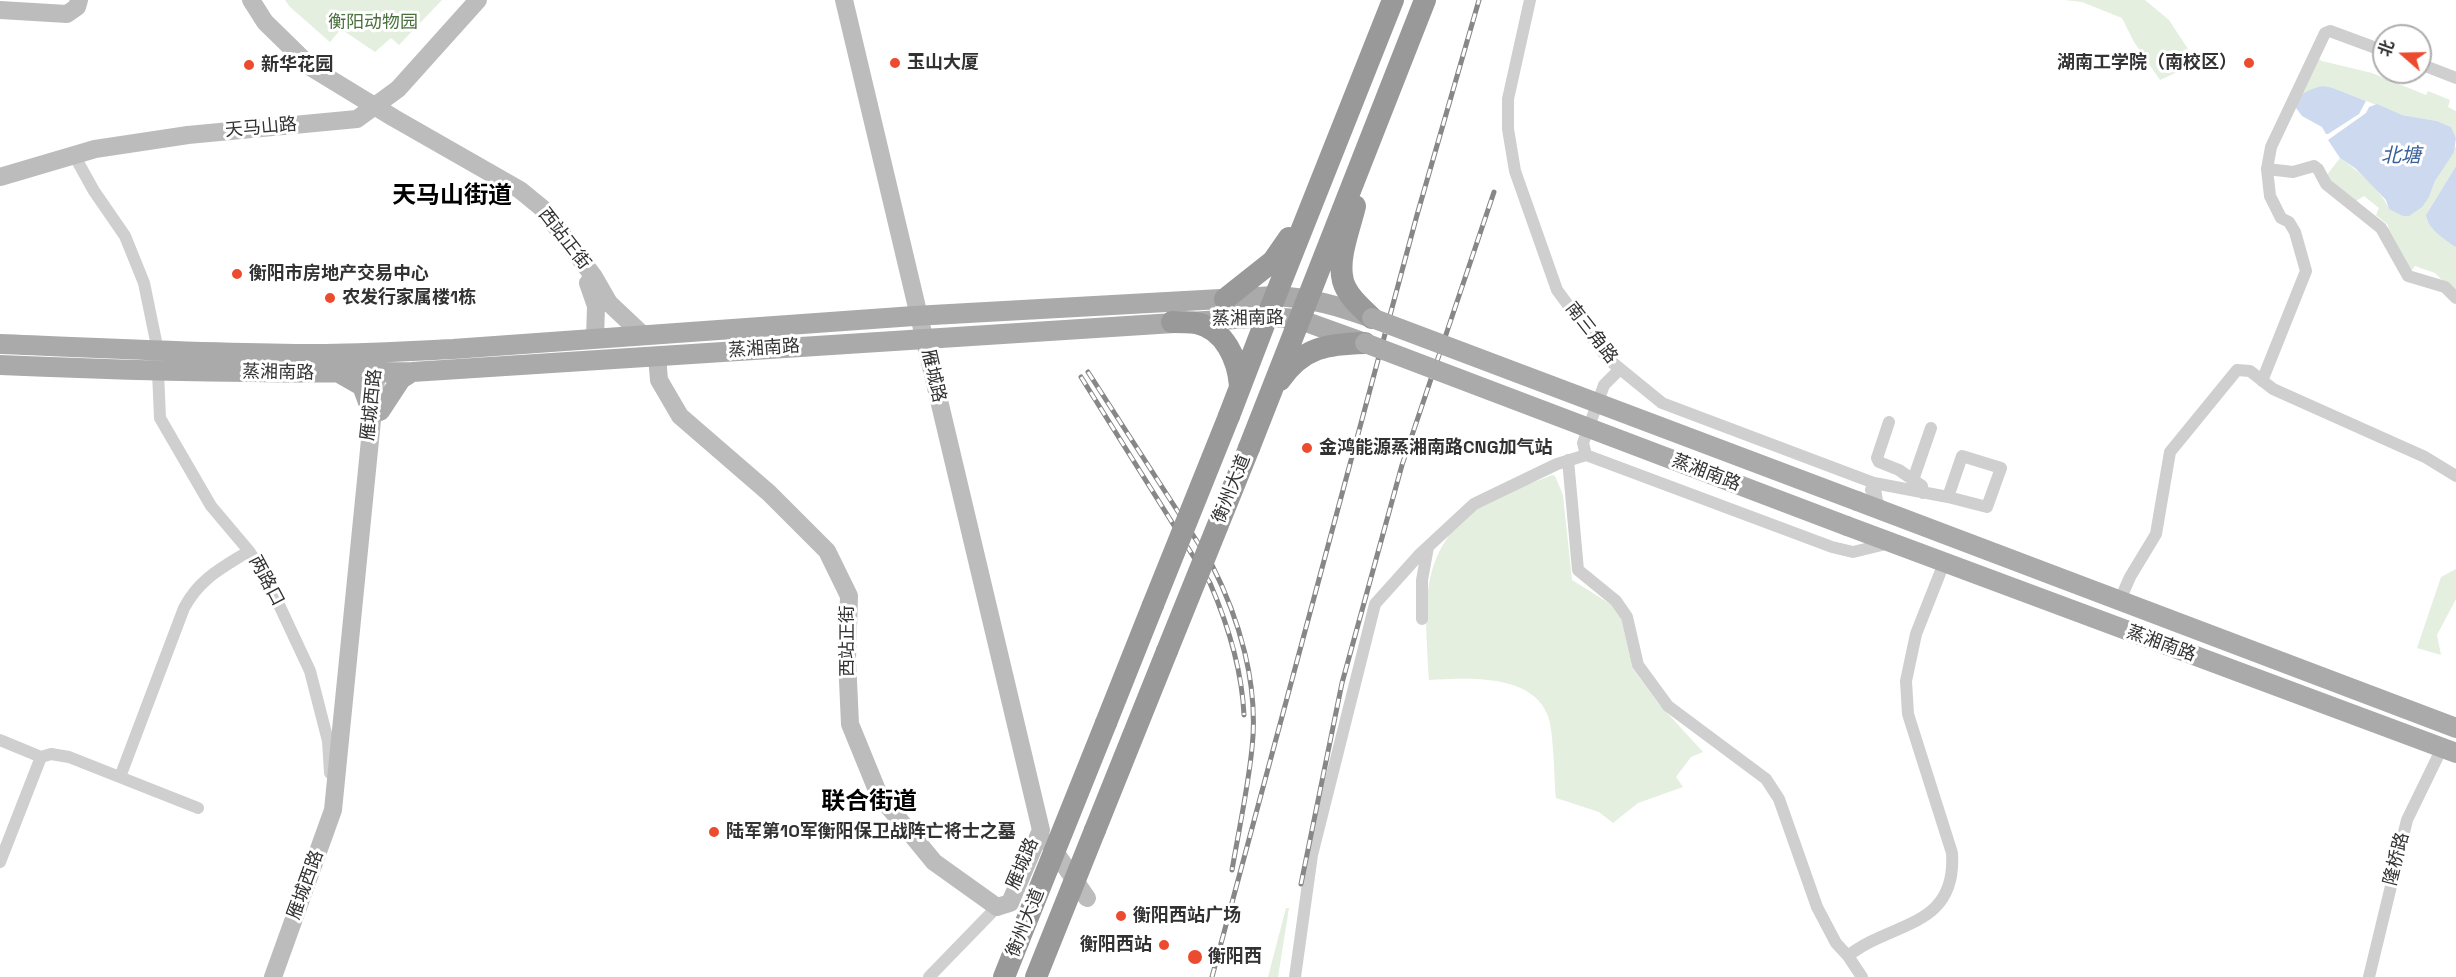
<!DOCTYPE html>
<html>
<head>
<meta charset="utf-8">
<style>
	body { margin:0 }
	#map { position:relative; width:2456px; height:977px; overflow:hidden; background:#fff; font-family:"Space Grotesk","Noto Sans SC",sans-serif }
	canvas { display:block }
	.north { position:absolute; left:2372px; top:24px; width:60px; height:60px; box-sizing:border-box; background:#fff; border:2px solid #adadad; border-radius:50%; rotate:290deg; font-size:16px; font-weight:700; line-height:24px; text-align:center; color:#323232 }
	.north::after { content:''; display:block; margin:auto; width:21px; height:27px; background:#ed4b2f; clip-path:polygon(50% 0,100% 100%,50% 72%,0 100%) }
</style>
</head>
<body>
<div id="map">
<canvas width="2456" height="977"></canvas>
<div class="north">北</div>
</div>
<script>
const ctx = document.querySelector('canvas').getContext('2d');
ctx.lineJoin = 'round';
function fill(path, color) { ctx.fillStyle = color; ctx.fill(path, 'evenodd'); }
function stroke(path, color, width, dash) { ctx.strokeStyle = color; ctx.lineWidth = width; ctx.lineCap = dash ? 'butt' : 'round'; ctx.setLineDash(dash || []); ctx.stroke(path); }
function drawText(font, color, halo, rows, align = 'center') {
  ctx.font = font + ' "Space Grotesk","Noto Sans SC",sans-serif'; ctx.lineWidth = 6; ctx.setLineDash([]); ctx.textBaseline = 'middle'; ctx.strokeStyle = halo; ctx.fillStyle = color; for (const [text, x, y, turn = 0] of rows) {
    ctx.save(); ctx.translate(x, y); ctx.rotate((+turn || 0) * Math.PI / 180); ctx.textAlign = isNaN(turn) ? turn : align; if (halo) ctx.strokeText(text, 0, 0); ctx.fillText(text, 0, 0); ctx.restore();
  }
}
fill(new Path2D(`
	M285,0H442L399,45L391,38L375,52L341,29L330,42L290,7Z
	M2065,0H2145L2169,20L2188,49L2183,50L2193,65L2160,80L2134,42L2122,18L2082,2Z
	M2316,57L2322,61L2372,73L2426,95L2428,91L2450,100L2448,107L2456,111V138L2451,127L2437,121L2402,115L2333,88L2307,92L2295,100Z
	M2456,146V166L2426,215L2427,221L2456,247V294L2435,273L2415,266L2411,271L2388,231V225L2376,215L2379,208L2364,196L2356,201L2326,176L2340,158C2356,169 2382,191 2389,209L2429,197L2435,181Z
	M1552,475L1555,476L1563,495L1572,580L1612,605L1621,617L1633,669L1659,704L1703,752L1691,757L1676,777L1683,787L1638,803L1613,823L1599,812L1556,798C1554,778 1554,733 1548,716C1532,673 1467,678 1429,680C1426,614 1416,558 1472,511C1492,495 1528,485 1552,475Z
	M2456,569V599L2437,635L2441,655L2417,648L2441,577Z
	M1286,908H1289L1278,977H1268Z`), '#e4efe0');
fill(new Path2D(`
	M2323,86L2333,88L2366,101L2359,114L2328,134H2326L2322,127L2302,116L2293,104C2298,94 2312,88 2323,86Z
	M2377,104L2402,115L2437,121L2451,127L2456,138L2454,152L2435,181L2429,197L2422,207L2409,216H2403L2389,209L2386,200L2355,168L2340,158L2328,140L2366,113L2369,107Z
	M2456,166V247C2445,240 2427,228 2426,215Z`), '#ccd9ef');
stroke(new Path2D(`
	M1530,0L1508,99V129L1515,171L1557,290L1608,359L1662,403L1874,483L1877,501L1882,510
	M2420,64L2456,78
	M74,155L94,191L125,236L144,283L158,351
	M2267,169L2293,172L2314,166L2318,169L2326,184L2381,228L2408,276L2445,287L2456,298
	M158,372L160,418L211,506L249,551L267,579L310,671L328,741L330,773
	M2262,381L2306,271L2295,232L2289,222L2281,218L2270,196L2267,169L2271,147L2325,33L2330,31L2384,51
	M1889,422L1877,458L1879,462L1899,470L1922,486L1923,493
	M1586,455L1583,443L1604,385L1620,369
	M1568,460L1578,570L1616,601L1627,617L1638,665L1668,706L1766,779L1779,799L1817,907L1836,943L1848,956L1862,977
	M1913,480L1931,428
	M1871,490L1874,483L1948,497L1962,456L2001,468L1987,507L1948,497
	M2120,600L2130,577L2156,534L2170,452L2237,370L2250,371L2273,389L2425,457L2456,476
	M1422,619V580L1428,547
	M0,740L41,757
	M120,777L184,608C200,578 222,568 249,551
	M0,862L41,757L51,754L69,757L198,808
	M1848,956C1891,921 1957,929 1952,853L1908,714L1906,681L1916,634L1944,563
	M929,977L997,907
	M1295,977L1312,855L1375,604L1419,555L1474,504L1557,464L1586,455L1832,547L1853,552L1890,543
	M2369,977L2407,820L2442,748`), '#cfcfcf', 12);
stroke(new Path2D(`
	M251,0L265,22L312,68L394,118L520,190L542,208L594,277L609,303L644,336
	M844,0L1041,830L1010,903L997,907
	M0,10L67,14L77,7L79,0
	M0,177L95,149L188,135L357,119L398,89L478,0
	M588,283L596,306L595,339
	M657,356L659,380L680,416L769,493L827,551L849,596L847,659L850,724L879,795L934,862L997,907
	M1049,843L1087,898
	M273,977L333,810L378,360`), '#bcbcbc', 18);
stroke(new Path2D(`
	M0,344C105,348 211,354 316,354C362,354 407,351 453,349L914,316L1275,296C1312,298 1338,306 1372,318
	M0,365C137,371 274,374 412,372L1267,317L1298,319L1362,342
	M341,374L362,386L371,410
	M380,411L401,379L412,372
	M1857,501L2456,728
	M1847,526L2456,753`), '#aaa', 20);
stroke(new Path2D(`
	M1355,206C1350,228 1337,258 1343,281C1347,296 1362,308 1372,318
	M1225,299L1273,261L1289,238
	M1172,322C1180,322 1188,322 1196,323C1225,329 1238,360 1240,386
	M1280,380C1303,347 1327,344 1365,343
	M1229,416L1267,317L1393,0
	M1249,448L1425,0
	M1106,723L1153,605
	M1095,830L1167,651
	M1004,977L1018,942`), '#999', 22);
const rail = new Path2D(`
	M1088,372L1211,563C1239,618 1259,684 1252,748C1248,788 1239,829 1232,870
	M1081,377L1210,583C1228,625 1242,669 1244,715
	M1301,884L1342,683L1402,465L1494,192
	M1212,977L1417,215L1479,0`);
stroke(rail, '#878787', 5);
stroke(rail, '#fff', 3, [9]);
stroke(new Path2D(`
	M1372,318L1857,501
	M1365,343L1847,526`), '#aaa', 20);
stroke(new Path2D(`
	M1153,605L1229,416
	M1167,651L1249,448
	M1018,942L1106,723
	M1036,977L1095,830`), '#999', 22);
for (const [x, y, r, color] of [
	[895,63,6,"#ed4b2f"],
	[2249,63,6,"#ed4b2f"],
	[249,65,6,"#ed4b2f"],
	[237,274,6,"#ed4b2f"],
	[330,298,6,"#ed4b2f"],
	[1307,448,6,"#ed4b2f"],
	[714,832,6,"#ed4b2f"],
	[1121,916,6,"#ed4b2f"],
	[1164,945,6,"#ed4b2f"],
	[1195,957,8,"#ed4b2f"]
]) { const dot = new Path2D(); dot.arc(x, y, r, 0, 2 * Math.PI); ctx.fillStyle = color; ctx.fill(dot); stroke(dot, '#fff', 2); }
drawText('18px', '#49703c', '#fff', [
	["衡阳动物园",373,23]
]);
drawText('bold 18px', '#323232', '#fff', [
	["玉山大厦",907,63],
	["湖南工学院（南校区）",2237,63,"right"],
	["新华花园",261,65],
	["衡阳市房地产交易中心",249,274],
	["农发行家属楼1栋",342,298],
	["金鸿能源蒸湘南路CNG加气站",1319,448],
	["陆军第10军衡阳保卫战阵亡将士之墓",726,832],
	["衡阳西站广场",1133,916],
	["衡阳西站",1152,945,"right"],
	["衡阳西",1208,957]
], 'left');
drawText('18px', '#323232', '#fff', [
	["天马山路",261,128,-5],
	["西站正街",564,239,52],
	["蒸湘南路",1248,319,-1],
	["南三角路",1591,333,52],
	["蒸湘南路",764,349,-4],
	["蒸湘南路",278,373,1],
	["雁城路",933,376,77],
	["雁城西路",372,405,-84],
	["蒸湘南路",1706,473,21],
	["衡州大道",1232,489,-68],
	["两路口",266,581,62],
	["西站正街",848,641,-90],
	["蒸湘南路",2161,644,20],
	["隆桥路",2397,859,-76],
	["雁城路",1023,864,-67],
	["雁城西路",306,885,-70],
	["衡州大道",1026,923,-68]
]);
drawText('italic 20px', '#3a6099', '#fff', [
	["北塘",2401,157]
]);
drawText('bold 24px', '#000', '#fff', [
	["天马山街道",452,196],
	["联合街道",869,802]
]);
</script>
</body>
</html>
